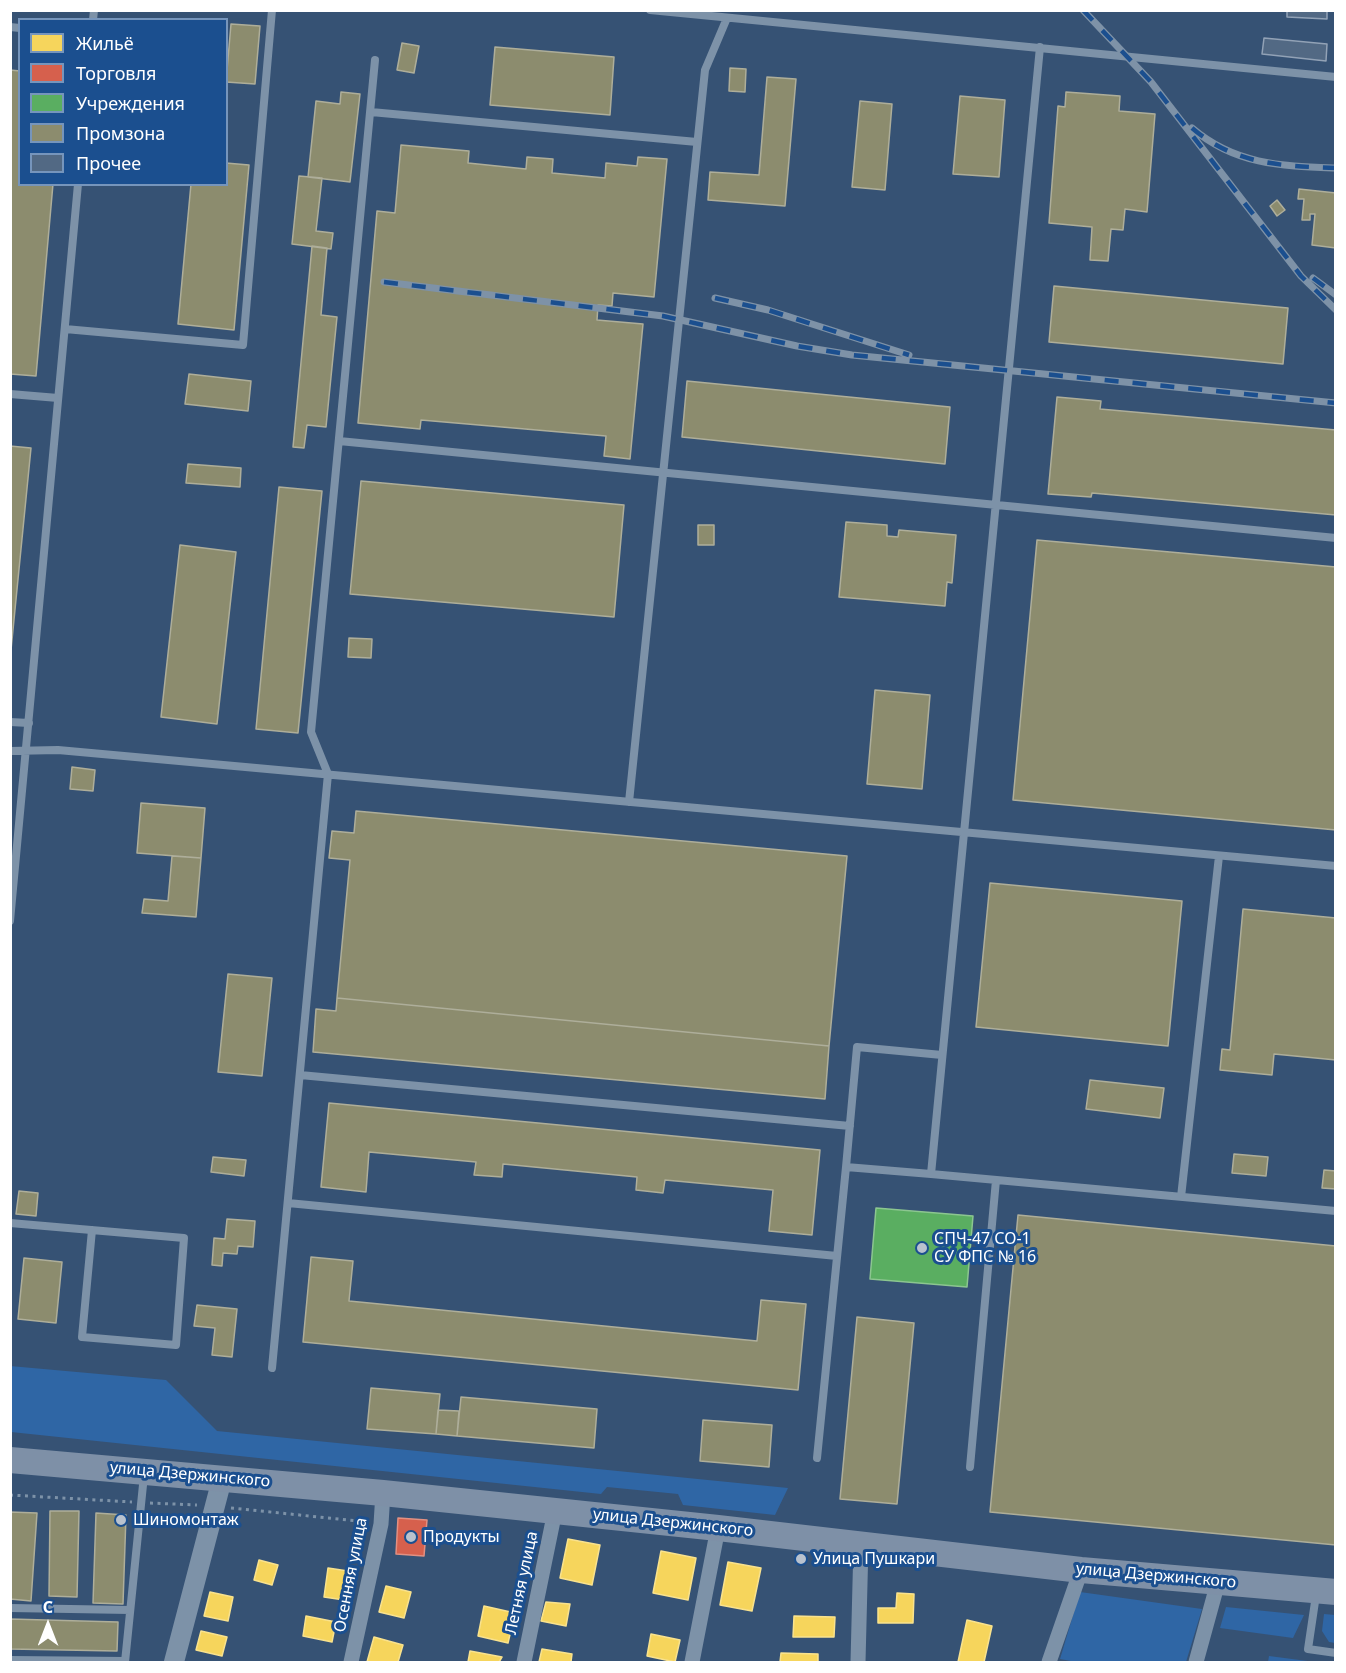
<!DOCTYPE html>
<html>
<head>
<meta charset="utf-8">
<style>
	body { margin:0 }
	#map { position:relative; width:1346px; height:1673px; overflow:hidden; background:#365274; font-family:"Noto Sans",sans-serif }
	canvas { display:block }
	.frame { position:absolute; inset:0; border:12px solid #fff; pointer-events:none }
	.legend { position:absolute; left:18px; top:18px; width:210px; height:168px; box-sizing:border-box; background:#1b4f8f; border:2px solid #7695bc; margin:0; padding:8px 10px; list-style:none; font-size:18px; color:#fff }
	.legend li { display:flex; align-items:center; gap:12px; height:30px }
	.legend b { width:30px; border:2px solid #7695bc }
	.north { position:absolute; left:18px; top:1595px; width:60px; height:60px; -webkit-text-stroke:4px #1b4f8f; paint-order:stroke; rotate:0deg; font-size:16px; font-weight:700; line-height:24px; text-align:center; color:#fff }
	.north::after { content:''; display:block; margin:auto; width:21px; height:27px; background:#fff; clip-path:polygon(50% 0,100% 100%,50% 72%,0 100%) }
</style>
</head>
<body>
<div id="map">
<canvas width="1346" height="1673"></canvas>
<div class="frame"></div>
<ul class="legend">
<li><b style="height:16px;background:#f6d55c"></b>Жильё</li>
<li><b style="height:16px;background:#d6604d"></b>Торговля</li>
<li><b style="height:16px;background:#5aae61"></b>Учреждения</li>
<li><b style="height:16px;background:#8c8c6e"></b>Промзона</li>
<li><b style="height:16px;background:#526984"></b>Прочее</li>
</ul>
<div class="north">С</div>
</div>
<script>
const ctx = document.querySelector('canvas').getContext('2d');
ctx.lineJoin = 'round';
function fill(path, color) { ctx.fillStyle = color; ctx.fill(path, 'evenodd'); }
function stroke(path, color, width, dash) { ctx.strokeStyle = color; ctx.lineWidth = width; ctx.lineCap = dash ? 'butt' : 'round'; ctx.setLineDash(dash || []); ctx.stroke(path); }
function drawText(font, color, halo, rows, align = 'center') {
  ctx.font = font + ' "Noto Sans",sans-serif'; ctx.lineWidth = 6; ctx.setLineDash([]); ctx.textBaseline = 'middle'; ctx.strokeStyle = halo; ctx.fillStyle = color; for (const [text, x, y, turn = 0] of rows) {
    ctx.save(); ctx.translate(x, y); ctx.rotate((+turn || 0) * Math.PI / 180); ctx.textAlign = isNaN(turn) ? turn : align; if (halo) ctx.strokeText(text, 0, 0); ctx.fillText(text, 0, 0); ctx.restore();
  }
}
fill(new Path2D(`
	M10,1366L166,1380L217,1431L788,1488L775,1515L683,1505L678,1494L607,1487L601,1494L11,1432Z
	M1080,1592L1202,1609L1186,1662H1076L1060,1659Z
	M1226,1607L1304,1615L1293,1638L1220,1628Z
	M1324,1614L1335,1615V1643L1329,1642L1322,1631Z
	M1269,1656L1315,1662H1268Z`), '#2f66a5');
const homes = new Path2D(`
	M568,1539L600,1545L592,1585L560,1578Z
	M661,1551L696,1558L688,1600L653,1593Z
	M259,1560L278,1565L272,1585L254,1580Z
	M728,1562L761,1568L752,1611L720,1605Z
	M328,1568L348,1571L344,1600L324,1597Z
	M386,1586L411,1592L404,1618L379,1612Z
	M210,1592L233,1597L228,1621L204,1616Z
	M897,1593L914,1594L913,1623H878V1608H896Z
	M546,1602L570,1604L566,1626L541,1621Z
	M484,1606L515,1613L508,1643L478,1636Z
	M306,1616L336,1622L332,1642L303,1636Z
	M794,1616L835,1617L834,1637H793Z
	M967,1620L992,1626L984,1662H958Z
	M201,1631L227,1637L222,1656L196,1650Z
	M651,1634L680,1640L675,1662L647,1656Z
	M374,1637L403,1645L398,1662H367Z
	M542,1649L572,1654L571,1662H539Z
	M470,1651L502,1657L499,1662H468Z
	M781,1653L818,1654V1662H780Z`);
fill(homes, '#f6d55c');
stroke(homes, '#f9e28d', 1.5);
const shops = new Path2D(`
	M398,1518L427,1520L424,1556L396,1554Z`);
fill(shops, '#d6604d');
stroke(shops, '#e29082', 1.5);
const public = new Path2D(`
	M876,1208L973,1216L967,1287L870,1279Z`);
fill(public, '#5aae61');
stroke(public, '#8cc690', 1.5);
const industry = new Path2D(`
	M231,24L260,26L255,84L226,82Z
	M402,43L419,46L414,73L397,70Z
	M495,47L614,57L610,115L490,105Z
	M730,68L746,69L745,92L729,91Z
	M10,70L20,71V184H53L36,376L10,374Z
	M767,77L796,79L785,206L708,200L710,172L759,175Z
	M341,92L360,94L350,182L308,177L316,101L340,104Z
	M1066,92L1120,96L1119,111L1155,114L1147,212L1125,209L1123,230L1111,229L1108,261L1090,260L1092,227L1049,223L1058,106L1065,107Z
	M960,96L1005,100L999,177L953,174Z
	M860,101L892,104L885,190L852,187Z
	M401,145L469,151L468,163L526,169L527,157L553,159L552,173L605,178L606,163L637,166L638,157L667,159L654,297L613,293L612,306L598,305L597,320L643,324L630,459L604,456L606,436L421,420L420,429L358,423L377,211L395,213Z
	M226,163L249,165L234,330L178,324L191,184H226Z
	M299,176L322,178L316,231L333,233L331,249L292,244Z
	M1299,189L1336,193V248L1312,245L1315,214H1310V220H1302L1304,199H1298Z
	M1277,200L1285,210L1277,216L1270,206Z
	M312,246L327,248L321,315L337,317L326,427L307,425L304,448L293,447Z
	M1054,286L1288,308L1283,364L1049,342Z
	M189,374L251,381L248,411L185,404Z
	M687,381L950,407L945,464L682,437Z
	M1057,397L1101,401L1100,409L1336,430V515L1092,493L1091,497L1048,494Z
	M10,446L31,448L10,660Z
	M188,464L241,468L240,487L186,483Z
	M361,481L624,505L614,617L350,594Z
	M279,487L322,491L298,733L256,729Z
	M846,522L887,525V536L898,537L899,530L956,535L952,583L947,582L945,606L839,597Z
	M698,525H714V545H698Z
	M1037,540L1336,567V830L1013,800Z
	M180,545L236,552L217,724L161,717Z
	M349,638L372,639L371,658L348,657Z
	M875,690L930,695L922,789L867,784Z
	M72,767L95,770L93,791L70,789Z
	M141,803L205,808L201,858L137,853Z
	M356,811L847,856L829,1046L337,998L350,860L329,858L332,831L354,833Z
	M172,856L201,858L196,917L142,913L144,899L168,901Z
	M990,883L1182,901L1168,1046L976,1027Z
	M1243,909L1336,918V1060L1274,1054L1272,1075L1220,1070L1222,1049L1230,1050Z
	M228,974L272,978L262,1076L218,1072Z
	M337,998L829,1046L825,1099L313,1052L316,1009L336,1011Z
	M1090,1080L1164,1088L1160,1118L1086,1109Z
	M329,1103L820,1150L812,1235L769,1231L773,1190L665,1180L663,1193L636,1190L637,1177L503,1164L502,1177L474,1175L476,1162L369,1152L366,1192L321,1187Z
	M1234,1154L1268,1157L1266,1176L1232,1173Z
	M213,1157L246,1160L244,1176L211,1172Z
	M1324,1170L1336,1171V1189L1322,1188Z
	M19,1191L38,1193L36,1216L16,1214Z
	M1018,1215L1336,1246V1545L990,1512Z
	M227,1219L255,1221L253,1247L238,1246L237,1254L223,1253L222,1266L212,1265L214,1238L225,1239Z
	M311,1257L353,1261L349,1301L757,1341L761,1300L806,1304L798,1390L303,1342Z
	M24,1258L62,1262L56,1323L18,1319Z
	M197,1305L237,1309L232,1357L212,1355L215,1328L194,1326Z
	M857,1317L914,1323L897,1504L840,1499Z
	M371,1388L440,1394L436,1434L367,1429Z
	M461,1397L597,1409L594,1448L457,1436Z
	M438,1410L459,1411L457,1436L436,1434Z
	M703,1420L772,1425L769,1467L700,1461Z
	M50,1511H79L77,1597L49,1596Z
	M10,1512L37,1513L31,1601L10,1599Z
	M96,1513L126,1515L123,1604L93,1603Z
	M10,1619L118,1622L117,1651L10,1649Z`);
fill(industry, '#8c8c6e');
stroke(industry, '#aeae9a', 1.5);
const building = new Path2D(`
	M1287,10H1327V19L1287,17Z
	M1264,38L1327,44L1326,61L1262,54Z`);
fill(building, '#526984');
stroke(building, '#92a2b6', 1.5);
stroke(new Path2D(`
	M10,1495L132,1502
	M150,1503L197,1505
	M231,1508L368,1522`), '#7d92a8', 3, [3, 4.5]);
stroke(new Path2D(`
	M650,10L1336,77
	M93,20L94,10
	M10,27L20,28
	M371,112L697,142
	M65,329L243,345L272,10
	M10,394L58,398
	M339,441L1336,538
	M10,722L29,723
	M10,751L58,750L1336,866
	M629,802L705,70L727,18
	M10,921L78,184
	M300,1075L850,1126
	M846,1167L857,1047L942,1055
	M931,1174L1336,1211
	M1181,1197L1219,856
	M288,1203L837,1256
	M10,1223L184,1238L176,1345L82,1337L92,1230
	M272,1368L328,774L311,732L375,60
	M817,1458L846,1167L931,1174L1040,47
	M970,1467L996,1180
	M1316,1595L1308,1649L1336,1653
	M10,1608L130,1610
	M10,1660L125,1661
	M125,1662L144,1475`), '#7d92a8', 8);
stroke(new Path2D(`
	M351,1662L381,1524L383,1493
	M524,1662L555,1511
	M692,1662L718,1528
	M858,1662L861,1544
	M1049,1662L1081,1570
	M1196,1662L1218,1582`), '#7d92a8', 15);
stroke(new Path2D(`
	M174,1662L222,1479`), '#7d92a8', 20);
stroke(new Path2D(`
	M10,1460L383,1493L718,1528L1081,1570L1336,1592`), '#7e90a7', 26);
const rail = new Path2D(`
	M1083,10L1151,82L1301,276L1336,310
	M1192,128C1235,165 1282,166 1336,168
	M1313,278L1336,295
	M384,282L663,316L797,346L852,355L1336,403
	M715,298L768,310L909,355`);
stroke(rail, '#7e92a7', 7);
stroke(rail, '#1b4f8f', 4.5, [14]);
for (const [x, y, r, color] of [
	[922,1248,6,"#b9c2ce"],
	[121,1520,6,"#b9c2ce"],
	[411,1537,6,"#b9c2ce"],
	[801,1559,6,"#b9c2ce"]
]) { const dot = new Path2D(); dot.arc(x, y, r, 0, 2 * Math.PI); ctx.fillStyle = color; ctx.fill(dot); stroke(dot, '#1b4f8f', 2); }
drawText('16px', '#fff', '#1b4f8f', [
	["СПЧ-47 СО-1",934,1239],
	["СУ ФПС № 16",934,1257],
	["Шиномонтаж",133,1520],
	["Продукты",423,1537],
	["Улица Пушкари",813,1559]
], 'left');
drawText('16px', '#fff', '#1b4f8f', [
	["улица Дзержинского",190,1475,5],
	["улица Дзержинского",673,1523,6],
	["Осенняя улица",351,1575,-79],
	["улица Дзержинского",1156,1576,5],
	["Летняя улица",522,1583,-78]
]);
</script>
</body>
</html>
